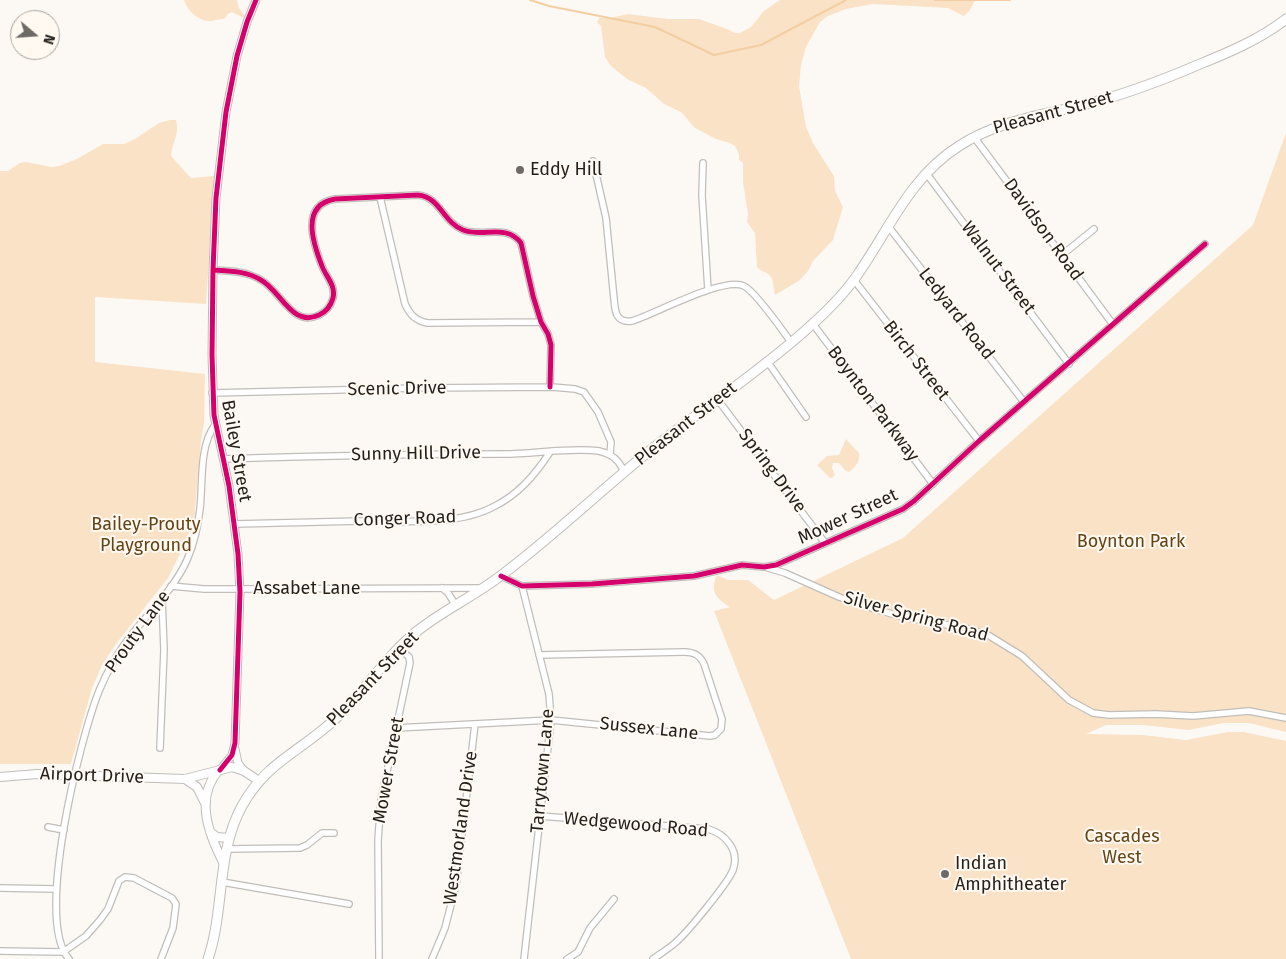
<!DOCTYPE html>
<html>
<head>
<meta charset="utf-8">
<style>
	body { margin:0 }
	#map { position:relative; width:1286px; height:959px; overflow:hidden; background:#fcf9f5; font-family:"Fira Sans",sans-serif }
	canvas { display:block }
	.north { position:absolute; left:10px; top:10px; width:50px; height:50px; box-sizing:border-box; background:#fff9f2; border:1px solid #a7a29c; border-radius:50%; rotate:108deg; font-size:14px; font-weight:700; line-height:20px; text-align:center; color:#221f1b }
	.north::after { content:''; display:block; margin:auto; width:18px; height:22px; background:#6e6b67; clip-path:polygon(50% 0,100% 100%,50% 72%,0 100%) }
</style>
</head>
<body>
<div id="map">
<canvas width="1286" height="959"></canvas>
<div class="north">N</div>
</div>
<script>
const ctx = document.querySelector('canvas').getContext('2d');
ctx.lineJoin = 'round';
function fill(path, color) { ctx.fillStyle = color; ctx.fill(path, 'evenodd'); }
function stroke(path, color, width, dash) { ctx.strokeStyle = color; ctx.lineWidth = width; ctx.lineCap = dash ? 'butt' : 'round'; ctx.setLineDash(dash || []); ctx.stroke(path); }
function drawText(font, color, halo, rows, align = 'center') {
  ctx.font = font + ' "Fira Sans",sans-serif'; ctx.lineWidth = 4; ctx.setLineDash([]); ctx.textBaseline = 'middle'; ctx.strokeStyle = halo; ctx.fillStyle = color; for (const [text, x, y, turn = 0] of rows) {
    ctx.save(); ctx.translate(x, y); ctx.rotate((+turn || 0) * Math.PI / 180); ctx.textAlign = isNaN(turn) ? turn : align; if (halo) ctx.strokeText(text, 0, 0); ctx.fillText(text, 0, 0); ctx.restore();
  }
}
fill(new Path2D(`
	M184,0H237L239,8L245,16L244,18L232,12L228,14L224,19C218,19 212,22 208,21C197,20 187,10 184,0Z
	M780,0H975L970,10L964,16L948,8L873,4L846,9L828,16L820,22L806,47L801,65L799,86L806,127L813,143L834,176L835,191L843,207L833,240L813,261L808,271L800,280L775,295C773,289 775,279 768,274C764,271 761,272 757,267L755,233L747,222L748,214L743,182V163L739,160V154L735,146L730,143L716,139L695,128L681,112L664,104L646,88L627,79L611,66L605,57L601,26L597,22L599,18H610L628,14L668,19H699L727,29L735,33H740L751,27L764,11Z
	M170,120H176C180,134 172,143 171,156L191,178L214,176L206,304L95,297V362L205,374L204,422L201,440L194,520L182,550L168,578L116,644L102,665L92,688L71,764H0V171H8L20,163L26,162L52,167L59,166L77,159L103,144H124L135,139L159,123Z
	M1286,133V732L1249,723H1223L1189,730L1143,725H1106L1086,734L1143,735L1186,740L1228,732H1244L1286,741V959H851L714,611L730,607C717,599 709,592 717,575L728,580H748L774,600L903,538L1253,225Z
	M846,439L859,453C861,460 855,468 849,472L846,471L839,463H833L832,468L835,475L832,478H830L817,465L827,456L839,455Z`), '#f9e2c6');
stroke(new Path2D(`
	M530,0L549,6L655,27L714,55L761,45L846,0
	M935,0H1010`), '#f2cea2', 2);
const minor = new Path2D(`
	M974,137L1112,323
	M593,161L606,218L614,299C615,312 616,323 632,321C655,314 724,276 744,286C756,292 782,330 791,342
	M703,163L702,195L708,290
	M926,173L1069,364
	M380,197L405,304C410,315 416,321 428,323L541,322
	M888,226L1024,402
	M1062,255L1094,229
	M213,270C230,271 246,271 261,280C281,291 292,328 319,315C326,312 331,305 333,298C336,285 326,277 322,266C313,243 300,205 335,199L418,195C440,197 443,222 463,230C483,238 506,223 521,243L533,296L541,322L548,334L551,345L550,387
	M854,280L979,441
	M813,324L933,484
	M767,361L806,417
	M212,393L419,388L552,387L575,389L584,392L598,412L611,442L610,454
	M718,400L825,543
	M223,459C316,456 410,454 504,454C534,454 571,447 599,451C612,454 619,460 624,472
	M234,524C277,523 319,522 361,521C401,521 457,526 493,507C518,495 535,475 550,452
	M768,568L785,573L839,597L878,610L903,617L969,629L988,635L1022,656L1069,700L1093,713L1109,715L1156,714L1193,716L1249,711L1286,718
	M501,576L522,586L592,584L694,576L742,565L764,567L776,565L903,509L914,501L979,441L1205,244
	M171,586L204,589H240L481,588
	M522,586L549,694L551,720L524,959
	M442,588L448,593L455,604
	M396,728L551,720L710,736L715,735L721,729L722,719L704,664C700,655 694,652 684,652L539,655
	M160,748L164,650L162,597
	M540,816L708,829C726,834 740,851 733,870C728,883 687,933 675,943C668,949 660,954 653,959
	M48,827L64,830
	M226,849L300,848L307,845L322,833H334
	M222,882L349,904
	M0,888L56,889
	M0,951L63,952L86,936L100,920L108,909L119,881L125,877L134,878L172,898L176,904L173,928L161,959
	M69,959C34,921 80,739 99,691C103,681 108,671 114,661C134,624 170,598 187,560C194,544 198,526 200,509C203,482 199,446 215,425
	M379,959L378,840L381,800L410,663L409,657L399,648
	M432,959L445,928L456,885L475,724
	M567,959L578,952L590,928L614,899`);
const tertiary = new Path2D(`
	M235,749L238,763L244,771
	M220,770L232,755L235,743L240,592L238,554L229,486L214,415L212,355L213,270L216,198L226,112L237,56L247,22L256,0`);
const secondary = new Path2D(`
	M219,770C194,798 209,835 224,864
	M0,777L37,774L185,779L232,767L244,771L259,781
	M185,779L197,787L205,803
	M210,832L217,837L229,838`);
const primary = new Path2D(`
	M208,959C225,909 216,853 242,806C266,762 300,752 334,720C364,693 384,658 416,632C443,610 475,596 503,574C553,536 598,493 647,453C699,411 757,374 807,329C825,313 844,295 858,274C890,228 910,177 959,146C997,121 1043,115 1087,104C1126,94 1163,80 1200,64C1230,52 1260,39 1286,19`);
stroke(minor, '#c1beba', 8);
stroke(tertiary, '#c1beba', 9);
stroke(secondary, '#c1beba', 10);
stroke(primary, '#c1beba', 11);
stroke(minor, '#fffefe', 5.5);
stroke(tertiary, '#fffefe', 7);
stroke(secondary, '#fffefe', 8);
stroke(primary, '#fffefe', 9);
stroke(new Path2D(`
	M213,270C230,271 246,271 261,280C281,291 292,328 319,315C326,312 331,305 333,298C336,285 326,277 322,266C313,243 300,205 335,199L418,195C440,197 443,222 463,230C483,238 506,223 521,243L533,296L541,322L548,334L551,345L550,387
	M501,576L522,586L592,584L694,576L742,565L764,567L776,565L903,509L914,501L979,441L1205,244
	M220,770L232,755L235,743L240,592L238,554L229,486L214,415L212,355L213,270L216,198L226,112L237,56L247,22L256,0`), '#d6006c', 5);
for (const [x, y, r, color] of [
	[520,170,5,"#6e6b67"],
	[945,874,5,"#6e6b67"]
]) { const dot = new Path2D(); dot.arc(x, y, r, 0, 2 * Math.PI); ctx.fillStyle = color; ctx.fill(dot); stroke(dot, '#fff9f2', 2); }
drawText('18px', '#221f1b', '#fff9f2', [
	["Pleasant Street",1053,113,-15],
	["Davidson Road",1043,230,54],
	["Walnut Street",998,268,53],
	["Ledyard Road",956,314,52],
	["Birch Street",916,361,52],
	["Scenic Drive",397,389,-1],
	["Boynton Parkway",873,404,53],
	["Pleasant Street",686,424,-38],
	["Bailey Street",236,451,80],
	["Sunny Hill Drive",416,454,-1],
	["Spring Drive",772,471,53],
	["Mower Street",848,517,-25],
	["Conger Road",405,519,-2],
	["Assabet Lane",307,589],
	["Silver Spring Road",916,617,15],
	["Prouty Lane",138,632,-54],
	["Pleasant Street",373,679,-46],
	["Sussex Lane",649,729,6],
	["Mower Street",389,770,-80],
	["Tarrytown Lane",543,771,-85],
	["Airport Drive",92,776,2],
	["Wedgewood Road",636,825,5],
	["Westmorland Drive",461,828,-82]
]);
drawText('18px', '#221f1b', '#fff9f2', [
	["Eddy Hill",530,170],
	["Indian",955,864],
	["Amphitheater",955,885]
], 'left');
drawText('18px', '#644314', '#fff9f2', [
	["Bailey-Prouty",146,525],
	["Playground",146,546],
	["Boynton Park",1131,542],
	["Cascades",1122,837],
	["West",1122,858]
]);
</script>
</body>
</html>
